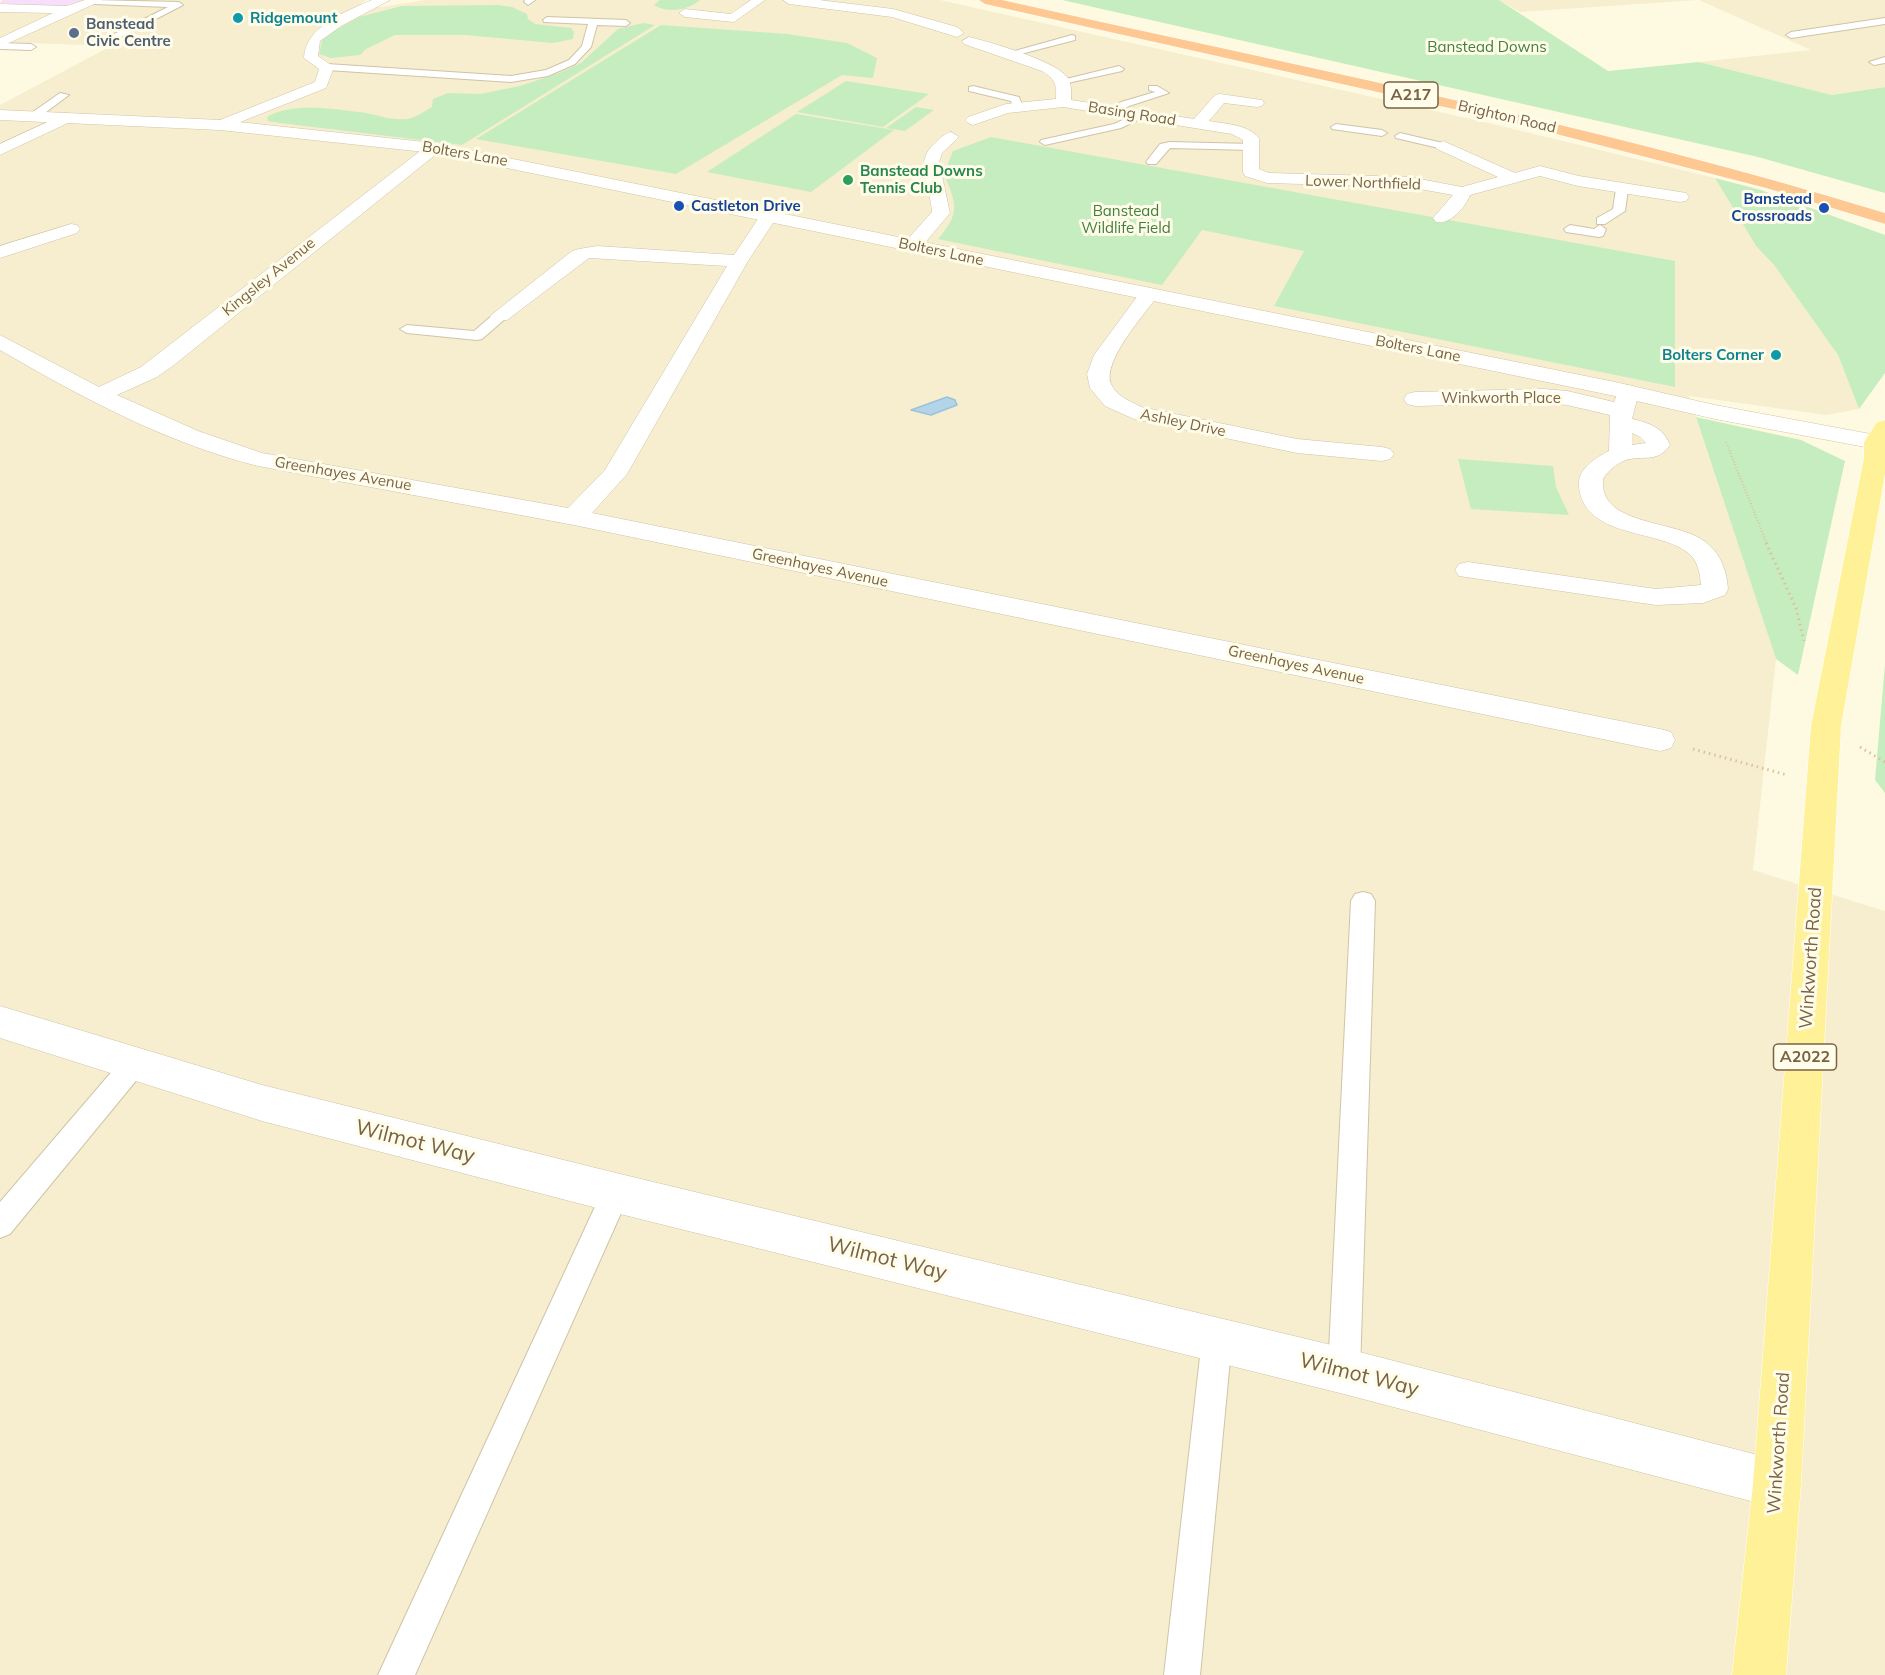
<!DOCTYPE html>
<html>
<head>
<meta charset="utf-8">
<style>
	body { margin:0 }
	canvas { display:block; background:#fefae1 }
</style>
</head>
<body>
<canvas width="1885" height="1675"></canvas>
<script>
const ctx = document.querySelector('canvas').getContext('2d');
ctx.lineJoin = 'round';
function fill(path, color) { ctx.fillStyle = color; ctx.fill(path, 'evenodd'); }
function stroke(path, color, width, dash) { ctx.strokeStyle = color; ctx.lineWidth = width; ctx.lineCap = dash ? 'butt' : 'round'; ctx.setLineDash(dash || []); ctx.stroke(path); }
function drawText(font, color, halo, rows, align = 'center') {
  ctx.font = font + ' Mulish,sans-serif'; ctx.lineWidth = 6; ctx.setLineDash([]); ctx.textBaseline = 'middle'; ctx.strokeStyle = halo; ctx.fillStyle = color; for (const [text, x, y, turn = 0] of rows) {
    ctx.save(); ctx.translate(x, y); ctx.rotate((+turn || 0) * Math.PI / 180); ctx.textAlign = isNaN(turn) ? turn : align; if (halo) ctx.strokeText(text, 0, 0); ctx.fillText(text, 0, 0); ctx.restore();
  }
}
fill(new Path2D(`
	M83,0H366L361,4L382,7L425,0H940L1493,124L1715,178L1756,246L1774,265L1838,355L1859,409L1826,415L1689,396L1776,659L1753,870L1885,911V1675H0V105L111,46L0,42V4L62,7Z
	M1499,0H1698L1520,12Z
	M1699,0H1885V87L1832,95L1699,62L1811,50Z`), '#f6eecf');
fill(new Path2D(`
	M2,0H83L62,7L0,3Z`), '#f7defa');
fill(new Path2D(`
	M660,0H700C688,10 668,14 654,5Z
	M1062,0H1499L1608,71L1699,62L1832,95L1885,87V193L1758,157Z
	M498,5L512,7L527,14L528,19L535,24L571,28L574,32L573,39L553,43L465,35H395L366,49L360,55L331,58L319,54L323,37L359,17L402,6Z
	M643,23L655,25L462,145L280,123L268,121L267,117C292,102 332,109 360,112C376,114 390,121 407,119C415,118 425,111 432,107L433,99L448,93L480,94L520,86L559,73L581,63L618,29Z
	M661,25L787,34L847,43L877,58L873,78L842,75L676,174L476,139Z
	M846,81L929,94L883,127L797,112Z
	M916,107L934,110L905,131L886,128Z
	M796,114L894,130L811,192L707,172Z
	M991,137L1675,261V387L1274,306L1304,251L1202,230L1162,285L938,239C961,213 956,203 944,174L953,151Z
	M1715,178L1761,190L1885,235V373L1859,409L1838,355L1774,265L1756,246Z
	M1696,417L1801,440L1845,461L1798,675L1776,659Z
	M1458,459L1553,466L1556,487L1569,515L1471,509Z
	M1885,664V793L1875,780Z`), '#c6edbf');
const water = new Path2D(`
	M947,397L955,400L957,405L931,415L911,410Z`);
fill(water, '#b4d5e9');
stroke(water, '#9ac2dc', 1.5);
const lane = new Path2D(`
	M90,0L179,2L183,5L113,41L110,40V36L168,7L94,4Z
	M525,0H535L528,5L524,2Z
	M547,17L626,20L630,23L626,26L597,25L591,47L575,64L548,76L511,82L327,70L322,67L327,64L511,76L546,70L569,60L582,46L588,24L544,22L543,20Z
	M1885,18V24L1791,38L1786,35L1791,32Z
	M1072,35L1075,36V40L1009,57L1004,54Z
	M0,43L31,44L36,47L31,50L0,49Z
	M1885,57V63L1874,65L1869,62Z
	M1119,66L1124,69L1122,71L1063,84L1058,81Z
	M973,86L1019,97L1023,107L1014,109L1011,101L969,91V87Z
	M1149,86H1157L1169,93L1129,106L1117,113L1108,111L1121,102L1155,92L1149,90Z
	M60,93L69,95L38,118H30V114Z
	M1140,112L1144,113V117L1121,128L1045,145L1040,142L1041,140L1114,124Z
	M1336,124L1382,130L1387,133L1382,136L1332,129L1331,127Z
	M1400,133L1447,144L1448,146L1443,149L1396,138L1395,136Z
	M1170,142L1252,144L1257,147L1252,150L1170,148L1156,164H1148L1146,162L1160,144Z
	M1622,186L1628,189L1625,211L1605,224H1597V218L1613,209L1616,189Z
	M1570,225L1594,229L1600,225L1606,229L1603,236L1599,237L1566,232L1564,229Z
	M500,312L507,316L505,319L482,339L477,340L407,333L400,329L407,325L474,331L495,313Z
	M1363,892L1371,894L1375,901L1360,1371L1355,1382L1344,1387L1333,1382L1328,1371L1351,901L1355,894Z
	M135,1051L144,1055L148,1063L144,1071L10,1234L0,1238V1202L126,1055Z
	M616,1179L626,1183L630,1193L415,1675H378L606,1183Z
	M1217,1324L1228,1328L1232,1339L1200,1675H1164L1202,1339L1206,1328Z`);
const street = new Path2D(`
	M85,0H103L0,47V38L53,13L0,12V4L67,6Z
	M372,0H390L341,26L320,41L318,56L334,67L326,88L225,128H215L212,125L215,122L315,82L319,69L304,58C305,26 347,11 372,0Z
	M751,0H765L734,22L685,17L679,13L685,9L731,14Z
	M783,0H819L893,9L957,27L964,33L957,37L892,17L789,4Z
	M969,37C990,42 1056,61 1067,77C1072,84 1071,92 1071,100L1194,119L1215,95L1220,94L1262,100L1264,103L1262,106L1257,107L1224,103L1209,121C1225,124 1247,124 1259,138V169L1269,173L1409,177L1462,187L1498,177L1437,149L1435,146L1443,141L1515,173L1540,166L1579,176L1680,192L1686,193L1689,197L1686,201L1680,202L1578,186L1540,176L1470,195C1465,208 1450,225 1436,222L1433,218L1453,195L1409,187L1267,183L1245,176L1243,172V140L1232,134L1063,107L1008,113L973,125L968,123L965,120L968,117L1006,104L1056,99C1057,84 1055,79 1042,71L964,44L962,41Z
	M67,113L72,115L75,118L72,121L0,155V144Z
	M951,132L959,137L942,153L939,162L950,213L919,250H905L903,246L905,242L932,212C931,187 912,163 935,143C940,138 944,134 951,132Z
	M434,143L442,148L440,151L174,365L157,377L117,395L198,431L262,453L568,508L605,470L727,266L589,258L507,320H493L490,316L572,251L579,249L597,246L734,255L762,213H774L777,217L748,261L627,474L592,513L1660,729L1671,732L1675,740L1671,748L1660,751L574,525L258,466C166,443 81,397 0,350V335L99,387L141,367L428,145Z
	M71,224L77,225L80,229L77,233L0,258V246Z
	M1149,288L1156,290L1159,294C1145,314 1102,361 1111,384C1116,396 1130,401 1141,407L1297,439L1382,447L1390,449L1394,454L1390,459L1382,461L1297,453L1134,419L1105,406L1090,388L1087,374L1094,355L1142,290Z
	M1628,385L1636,387L1639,392L1632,419C1649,423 1663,427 1670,445C1658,462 1647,456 1630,459C1621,460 1607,471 1603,479C1598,528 1682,519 1708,544C1721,555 1727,572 1728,589L1725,595L1703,603L1656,605L1459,576L1455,570L1459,564L1468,562L1656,589L1701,585C1700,573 1698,560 1687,552C1657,529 1584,538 1579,487C1577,469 1595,458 1609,451L1610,415L1567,405L1544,403L1415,406L1407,404L1404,399L1407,394L1415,392L1544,389L1567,391L1614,402L1620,387ZM1632,433L1640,437L1646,443L1632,445Z
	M0,1006L262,1085L616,1173L1344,1348L1777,1460L1794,1467L1801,1484L1794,1501L1777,1508L1344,1394L616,1213L262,1121L0,1038Z`);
const secondary = new Path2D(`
	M0,110L220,120L434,143L1615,382L1715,405L1876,435L1884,437L1885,446L1876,449L1715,419L1615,396L434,153L220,130L0,120Z`);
const primary = new Path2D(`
	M1885,420V474L1841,726L1801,1484L1786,1675H1732L1753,1484L1811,726L1864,458V442L1877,422Z`);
const highway = new Path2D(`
	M979,0H1002C1297,66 1596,124 1885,213V224L1766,188L1498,119L985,4Z`);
stroke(lane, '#d0c3a7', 2);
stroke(street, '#d0c3a7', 1);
stroke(secondary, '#d4c5a4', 1);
stroke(primary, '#fff', 1);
stroke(highway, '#fff', 1);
stroke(new Path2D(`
	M1726,442L1767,544`), '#dbc29a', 2, [1, 2]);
stroke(new Path2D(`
	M1766,543L1796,608L1804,641
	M1860,747L1885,762
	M1693,749L1787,775`), '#dbc29a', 3, [1.5, 4]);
fill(lane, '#fff');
fill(street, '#fff');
fill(secondary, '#fff');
fill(primary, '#fff197');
fill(highway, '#fec893');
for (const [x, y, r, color] of [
	[238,18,6,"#0f9aa8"],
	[74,33,6,"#5c6f8a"],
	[848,180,6,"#2e9e5b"],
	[679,206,6,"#1a4fb4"],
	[1824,208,6,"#1a4fb4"],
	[1776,355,6,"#0f9aa8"]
]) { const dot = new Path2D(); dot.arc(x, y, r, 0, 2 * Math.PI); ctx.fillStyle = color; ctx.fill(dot); stroke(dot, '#fffce9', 2); }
drawText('bold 15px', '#0d838f', '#fffce9', [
	["Ridgemount",250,18],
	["Bolters Corner",1764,355,"right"]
], 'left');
drawText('bold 15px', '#4e5e75', '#fffce9', [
	["Banstead",86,24],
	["Civic Centre",86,41]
], 'left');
drawText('15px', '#417f3d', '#fffce9', [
	["Banstead Downs",1487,47],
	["Banstead",1126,211],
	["Wildlife Field",1126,228]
]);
drawText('15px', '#786346', '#fffce9', [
	["Basing Road",1132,114,9],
	["Brighton Road",1507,117,13],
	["Bolters Lane",465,154,10],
	["Lower Northfield",1363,183,2],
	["Bolters Lane",941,252,12],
	["Kingsley Avenue",269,277,-39],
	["Bolters Lane",1418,349,11],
	["Winkworth Place",1501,398],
	["Ashley Drive",1183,423,12],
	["Greenhayes Avenue",343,474,10],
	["Greenhayes Avenue",820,568,12],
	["Greenhayes Avenue",1296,665,12]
]);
drawText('bold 15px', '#27864d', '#fffce9', [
	["Banstead Downs",860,171],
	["Tennis Club",860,188]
], 'left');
drawText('bold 15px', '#164399', '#fffce9', [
	["Banstead",1812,199],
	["Crossroads",1812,216],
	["Castleton Drive",691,206,"left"]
], 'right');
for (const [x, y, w] of [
	[1411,95,54],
	[1805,1057,63]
]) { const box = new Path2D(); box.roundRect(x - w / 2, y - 13, w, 26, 4.5); ctx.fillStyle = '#fffce9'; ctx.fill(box); stroke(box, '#786346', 1.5); }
drawText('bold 16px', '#786346', null, [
	["A217",1411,95],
	["A2022",1805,1057]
]);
drawText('18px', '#786346', '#fffce9', [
	["Winkworth Road",1811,958,-86],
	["Winkworth Road",1779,1443,-86]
]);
drawText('21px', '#786346', '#fffce9', [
	["Wilmot Way",415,1142,14],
	["Wilmot Way",887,1259,14],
	["Wilmot Way",1359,1375,14]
]);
</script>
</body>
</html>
